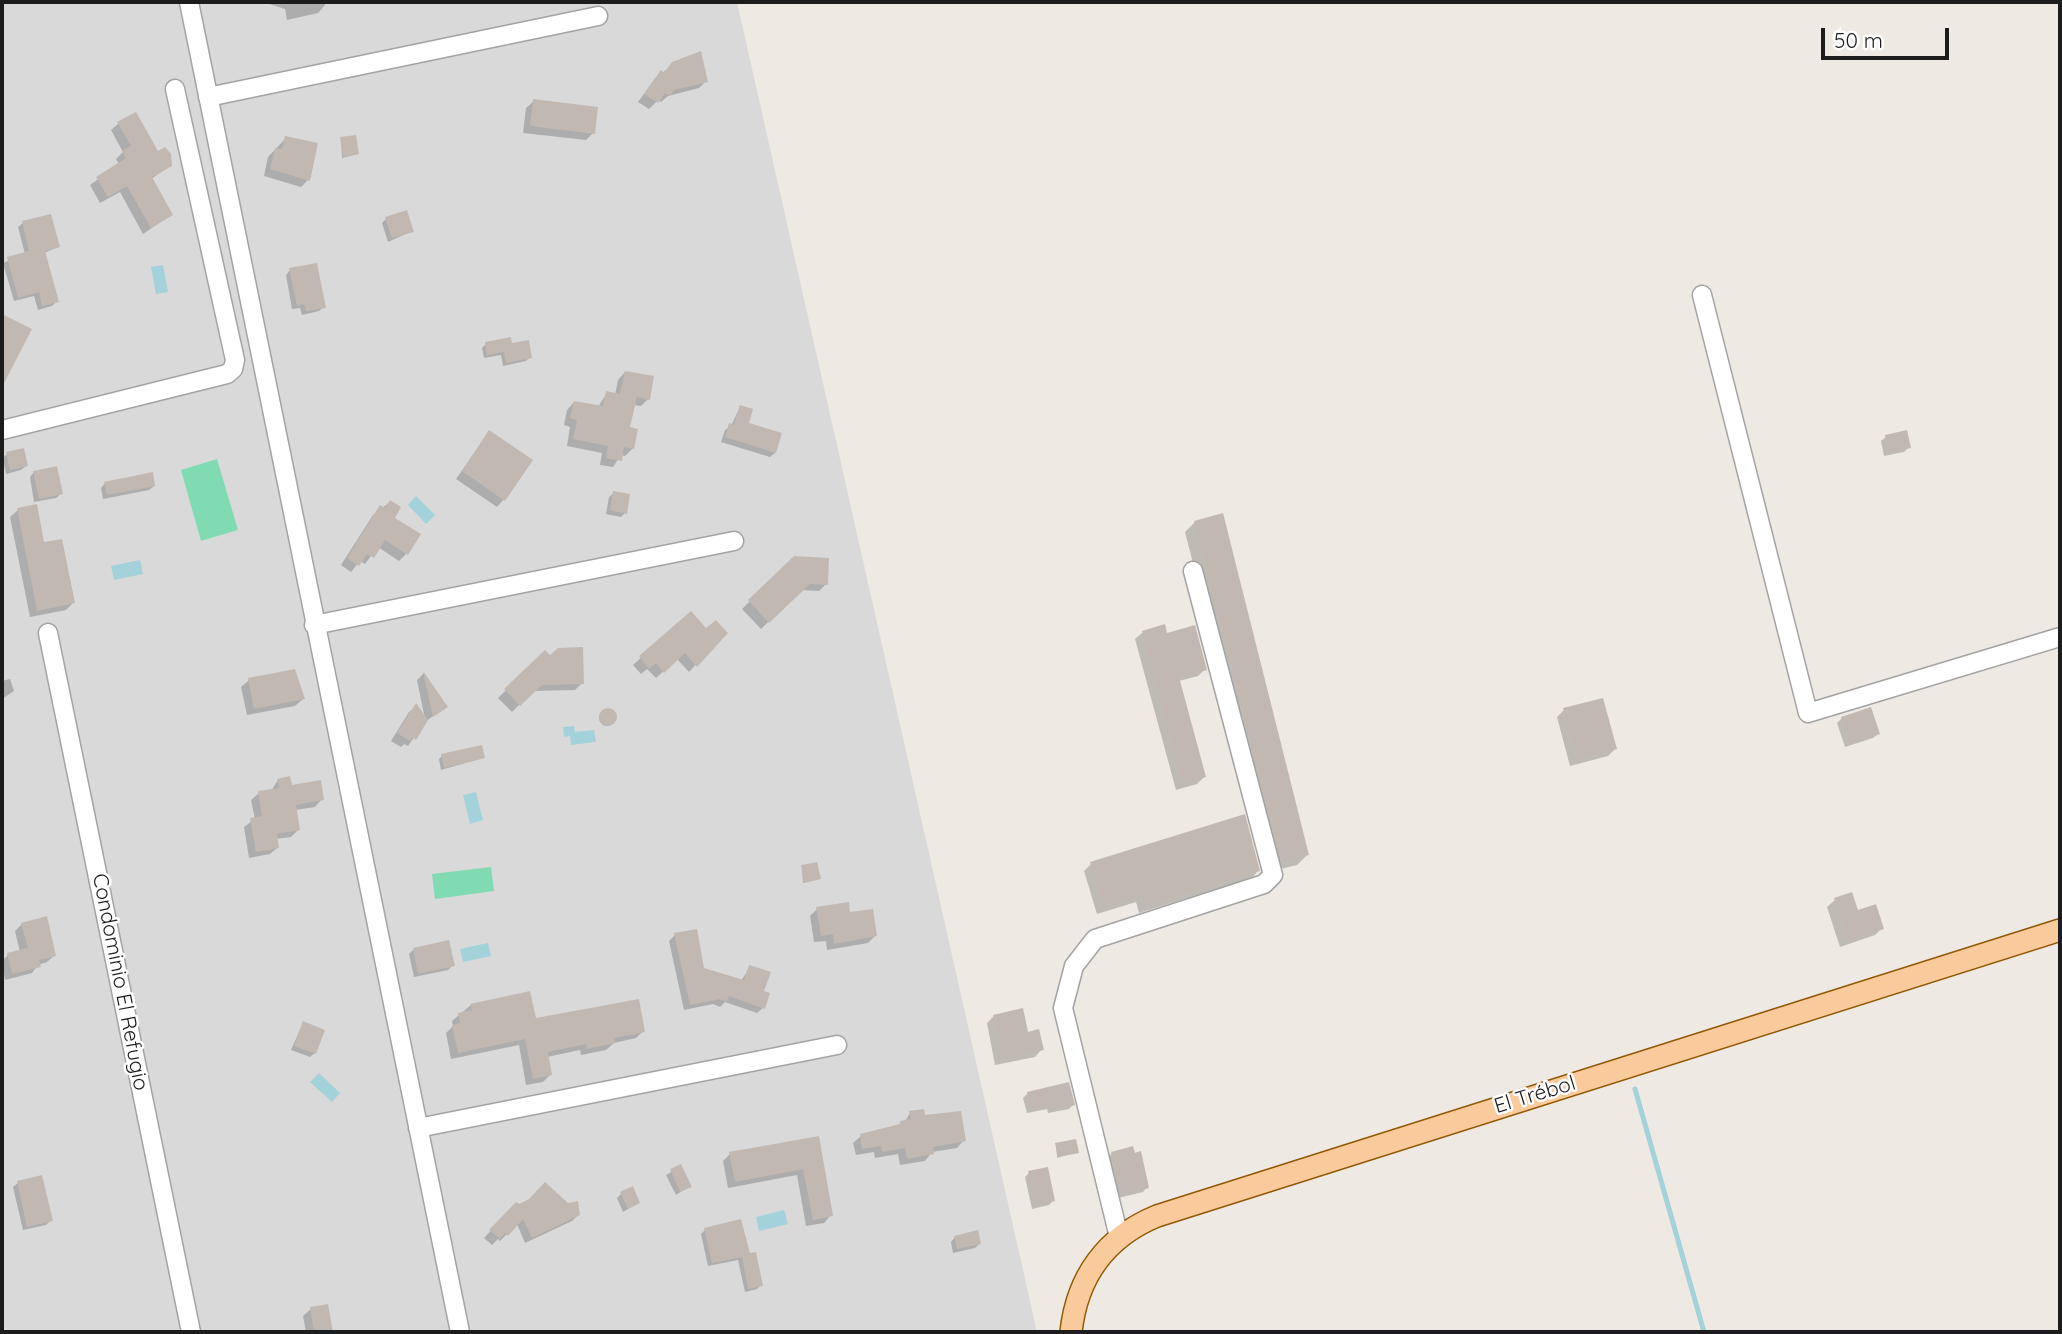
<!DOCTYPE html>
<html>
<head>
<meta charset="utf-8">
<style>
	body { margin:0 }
	#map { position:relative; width:2062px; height:1334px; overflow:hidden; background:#eee9e2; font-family:Quicksand,sans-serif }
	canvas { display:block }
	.frame { position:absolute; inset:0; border:4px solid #1c1c1c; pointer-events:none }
	.scale { position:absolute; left:1821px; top:28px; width:128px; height:32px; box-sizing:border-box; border:4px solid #1c1c1c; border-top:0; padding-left:9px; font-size:21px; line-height:24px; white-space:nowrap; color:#1c1c1c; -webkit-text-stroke:5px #fff; paint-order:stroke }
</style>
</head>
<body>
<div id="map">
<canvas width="2062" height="1334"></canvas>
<div class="frame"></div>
<div class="scale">50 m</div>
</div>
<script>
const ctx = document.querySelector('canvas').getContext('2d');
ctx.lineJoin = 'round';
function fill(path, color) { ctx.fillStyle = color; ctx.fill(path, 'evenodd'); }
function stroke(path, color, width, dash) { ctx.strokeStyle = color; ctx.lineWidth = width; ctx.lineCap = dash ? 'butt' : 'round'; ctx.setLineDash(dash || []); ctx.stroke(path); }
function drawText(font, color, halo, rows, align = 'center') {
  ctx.font = font + ' Quicksand,sans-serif'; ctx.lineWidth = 5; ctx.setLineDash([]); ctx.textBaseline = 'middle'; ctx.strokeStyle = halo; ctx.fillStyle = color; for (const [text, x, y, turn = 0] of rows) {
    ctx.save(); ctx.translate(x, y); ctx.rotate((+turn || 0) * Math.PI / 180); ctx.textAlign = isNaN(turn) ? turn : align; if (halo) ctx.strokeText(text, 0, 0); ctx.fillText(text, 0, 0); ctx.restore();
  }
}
fill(new Path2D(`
	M2,2H737L1037,1332H2Z`), '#dad9d9');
fill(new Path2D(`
	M217,459L238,530L201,541L181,470Z
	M491,867L494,891L435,899L432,874Z`), '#81dbb2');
fill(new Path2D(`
	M163,265L168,292L156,294L151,267Z
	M416,496L435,515L426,524L408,505Z
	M140,560L143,574L114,580L111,566Z
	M574,726L575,732L594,730L596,742L571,745L570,736L564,737L563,727Z
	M476,792L483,820L470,824L463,795Z
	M488,943L491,956L463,962L460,949Z
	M319,1073L340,1093L332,1102L310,1082Z
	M784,1210L788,1224L759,1231L756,1217Z`), '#a3d2da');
fill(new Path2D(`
	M263,2H324L325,5L318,13L287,20L285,9Z
	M673,64L706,81L699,88L668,96L661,102L658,100L649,109L638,102L654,80Z
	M534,101L593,133L586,140L523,133L526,108Z
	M119,123L170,166L151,179L171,215L143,234L120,192L100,203L90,185L119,164L116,159L123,152L111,130Z
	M286,138L308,180L301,187L264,176L268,157Z
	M341,139L358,154L342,158Z
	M386,219L412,231L388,242L382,223Z
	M23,223L58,247L44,253L57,301L52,306L38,310L34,296L14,301L3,263L25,254L18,227Z
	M290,270L324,307L319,311L302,315L300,308L292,309L286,275Z
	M486,344L511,345L530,357L526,361L503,366L501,355L484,358L482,348Z
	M625,372L648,399L641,406L633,405L628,428L633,448L625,456L621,455L613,467L600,465L602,453L567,446L570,427L564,425L567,410L574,402L598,407L607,393L615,395L618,380Z
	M740,407L747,424L775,453L770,457L721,442L725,430L731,426Z
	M489,432L504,499L497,507L456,479Z
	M1886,437L1909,447L1904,452L1884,456L1881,441Z
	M7,454L26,466L21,470L6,474L3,458Z
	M34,472L61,494L56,498L34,502L30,477Z
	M105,483L154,486L149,490L103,499L101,488Z
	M614,493L625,513L621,517L606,514L609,497Z
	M390,502L393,518L406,554L399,561L378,547L365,564L360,561L351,572L341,565L373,515Z
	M18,510L73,603L66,610L30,617L10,517Z
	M1195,522L1307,855L1297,865L1272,871L1185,532Z
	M795,557L826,584L819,591L801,590L761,629L742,609Z
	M691,613L706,631L725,633L689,672L677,659L656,678L647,669L641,674L633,665Z
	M1143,632L1166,635L1205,669L1198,676L1179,681L1204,777L1197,784L1176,790L1135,639Z
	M545,652L582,683L575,690L533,691L512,712L498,698Z
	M424,673L445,707L424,723L408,746L404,744L401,747L391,741L409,712L416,706L425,719L417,680Z
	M10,679L14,691L2,699V681Z
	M249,680L303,699L295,706L247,715L241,687Z
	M599 718a8 8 0 1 1 16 0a8 8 0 1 1-16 0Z
	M1564,710L1615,749L1608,756L1570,766L1557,717Z
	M1842,718L1878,734L1873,738L1845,747L1837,723Z
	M442,756L483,758L441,770L439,759Z
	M278,780L322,799L315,807L295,810L298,830L291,837L276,839L278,847L270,854L249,858L244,827L255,819L251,800L259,793L271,791Z
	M1091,864L1258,871L1252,878L1139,913L1136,902L1097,914L1084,871Z
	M802,866L819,879L803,883Z
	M1851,894L1857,912L1882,928L1875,935L1840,947L1827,907L1835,900Z
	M817,909L875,936L868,943L827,950L826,941L814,942L810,916Z
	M22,924L55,955L47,962L38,965L32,973L5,980L2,961L8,955L20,952L15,931Z
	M675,935L703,969L741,981L750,967L762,992L763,1008L757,1013L725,1002L720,1007L713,1004L684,1010L669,941Z
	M413,950L453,965L448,970L414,977L409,954Z
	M471,1005L535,1020L643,1031L636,1038L614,1043L606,1050L581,1055L580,1050L547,1057L550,1075L543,1082L526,1085L519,1045L451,1059L446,1033L453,1026L452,1021Z
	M994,1016L1027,1034L1042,1049L1035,1057L995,1065L987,1023Z
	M303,1023L315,1053L310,1057L291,1050Z
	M1028,1093L1073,1105L1069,1109L1048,1113L1047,1109L1027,1113L1023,1098Z
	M910,1113L923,1117L964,1140L957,1148L932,1152L925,1161L900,1165L898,1154L875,1158L874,1152L856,1155L853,1143L861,1136L904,1123Z
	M817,1138L831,1215L824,1223L806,1226L797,1175L728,1188L723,1161L730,1154Z
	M1056,1145L1077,1152L1057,1158Z
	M1112,1153L1147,1187L1143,1192L1118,1198L1108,1158Z
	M681,1166L690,1186L676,1195L666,1175Z
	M1029,1173L1053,1201L1049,1205L1032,1209L1025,1177Z
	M18,1183L51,1220L46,1225L23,1230L13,1187Z
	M621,1194L638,1203L623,1212L617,1198Z
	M516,1204L568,1205L578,1215L572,1221L525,1243L517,1224L500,1241L498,1239L492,1245L484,1238Z
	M705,1230L749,1255L761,1285L757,1289L745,1292L738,1260L708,1266L701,1234Z
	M955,1237L979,1244L975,1248L953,1253L951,1242Z
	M326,1306L331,1332H306L303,1316L311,1309Z`), '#0003');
stroke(new Path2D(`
	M1635,1089L1704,1332`), '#a3d2da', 5);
fill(new Path2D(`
	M701,51L708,82L674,90L670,96L665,93L658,103L644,94L661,70L664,73L672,62Z
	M533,99L598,107L595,134L530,126Z
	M136,112L158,151L165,147L171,154L172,166L152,177L173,215L151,228L127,186L108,197L96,177L126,158L122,151L131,146L117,122Z
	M356,135L359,154L343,157L340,137Z
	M285,136L318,143L310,181L270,169L275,148L282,149Z
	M407,210L414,232L392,238L385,217Z
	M51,214L60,247L45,251L59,302L42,306L39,292L18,298L7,257L29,251L22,221Z
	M317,263L326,308L306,311L304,304L297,306L289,268Z
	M2,314L32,329L2,387Z
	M511,337L512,343L529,340L532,358L506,363L504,352L487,355L485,342Z
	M625,371L654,376L650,400L637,397L630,427L638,429L634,449L624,447L622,461L606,458L608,446L573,439L577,420L570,418L574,401L603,406L606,391L620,394Z
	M740,405L753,409L749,423L782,433L776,453L725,437L729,423L734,425Z
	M489,430L533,460L505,501L462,471Z
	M1907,430L1911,448L1889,453L1885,435Z
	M24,448L28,466L10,470L6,452Z
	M57,466L63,494L39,499L33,471Z
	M153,472L155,486L107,495L104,482Z
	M613,491L630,494L627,514L610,510Z
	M390,500L401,507L395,518L421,534L408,555L385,540L374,558L367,554L359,566L347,558L380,505L385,508Z
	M37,504L44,542L62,539L75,603L37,611L17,508Z
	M1223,513L1309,855L1281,862L1194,521Z
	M794,556L829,558L828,585L810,584L769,623L748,600Z
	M691,611L706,628L716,620L728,633L697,667L685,653L664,673L656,663L649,669L639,656Z
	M1165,624L1167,633L1195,625L1207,670L1179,677L1206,777L1183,784L1142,631Z
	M583,647L584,684L542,685L520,706L504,689L545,650L550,655L558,648Z
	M295,669L305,699L254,709L248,678Z
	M423,671L448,707L433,717Z
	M1603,698L1617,749L1577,760L1563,708Z
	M416,703L428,720L416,740L412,737L410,741L397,733Z
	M1871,707L1880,734L1850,744L1841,717Z
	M599 717a9 9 0 1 1 18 0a9 9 0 1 1-18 0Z
	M482,745L485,758L444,768L441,754Z
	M290,776L292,785L321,780L324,800L296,805L300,830L277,834L279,848L256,852L250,818L262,816L258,791L279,788L277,779Z
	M1245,814L1260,871L1146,907L1142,896L1104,908L1090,862Z
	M817,862L821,879L804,883L801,865Z
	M1852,892L1858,910L1876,904L1884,929L1848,941L1834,898Z
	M849,902L850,912L873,909L877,936L834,944L833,934L821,936L816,907Z
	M47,916L56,956L39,960L41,967L12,974L7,953L28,948L21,923Z
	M697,929L704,968L744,980L749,965L771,972L764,991L770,993L765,1009L729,996L727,1002L720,999L690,1005L674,933Z
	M449,940L455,966L418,974L413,948Z
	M530,991L536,1018L639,999L645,1032L614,1038L615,1043L587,1049L586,1044L548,1052L552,1075L533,1079L525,1039L458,1053L452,1025L460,1023L458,1013L472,1010L470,1004Z
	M1023,1008L1028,1032L1039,1029L1044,1050L1002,1059L993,1015Z
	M303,1021L325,1030L316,1054L294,1046Z
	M1069,1082L1075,1105L1052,1110L1051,1105L1031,1110L1027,1092Z
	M924,1109L925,1115L961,1111L966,1141L933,1147L934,1154L907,1159L905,1148L882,1152L881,1146L862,1149L860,1134L900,1124V1121L911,1119L909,1111Z
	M819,1136L833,1216L813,1220L803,1169L735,1182L729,1152Z
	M1076,1139L1079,1153L1058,1157L1055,1143Z
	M1133,1146L1135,1153L1141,1151L1149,1188L1122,1195L1111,1152Z
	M681,1164L692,1187L680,1192L670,1169Z
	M1048,1167L1055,1201L1036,1206L1028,1171Z
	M42,1175L53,1221L27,1227L17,1181Z
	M545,1182L568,1203L578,1201L580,1215L532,1238L523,1219L508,1236L505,1233L500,1239L489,1230L516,1202L519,1204L529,1199Z
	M633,1186L640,1203L628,1209L620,1192Z
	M741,1219L750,1253L756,1252L763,1286L748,1289L742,1257L712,1263L704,1228Z
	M978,1230L981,1244L957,1249L954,1236Z
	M328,1304L333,1332H314L310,1307Z`), '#c2b8b2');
const minor = new Path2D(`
	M189,2L460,1332
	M208,97L598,16
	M1702,295L1808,713L2060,637
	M2,430L227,374L233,369L235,360L175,89
	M314,625L734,541
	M48,633L191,1332
	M418,1128L837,1045
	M1119,1237L1063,1008L1074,966L1095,939L1264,884L1273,875L1193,571`);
const major = new Path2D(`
	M1071,1332C1077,1277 1106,1237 1157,1216L2060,930`);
stroke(minor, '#a3a3a3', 21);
stroke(major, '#915804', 24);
stroke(minor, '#fff', 18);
stroke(major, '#f9ca9c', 21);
drawText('21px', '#1c1c1c', '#fff', [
	["Condominio El Refugio",120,982,79],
	["El Trébol",1535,1095,-17]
]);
</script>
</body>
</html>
